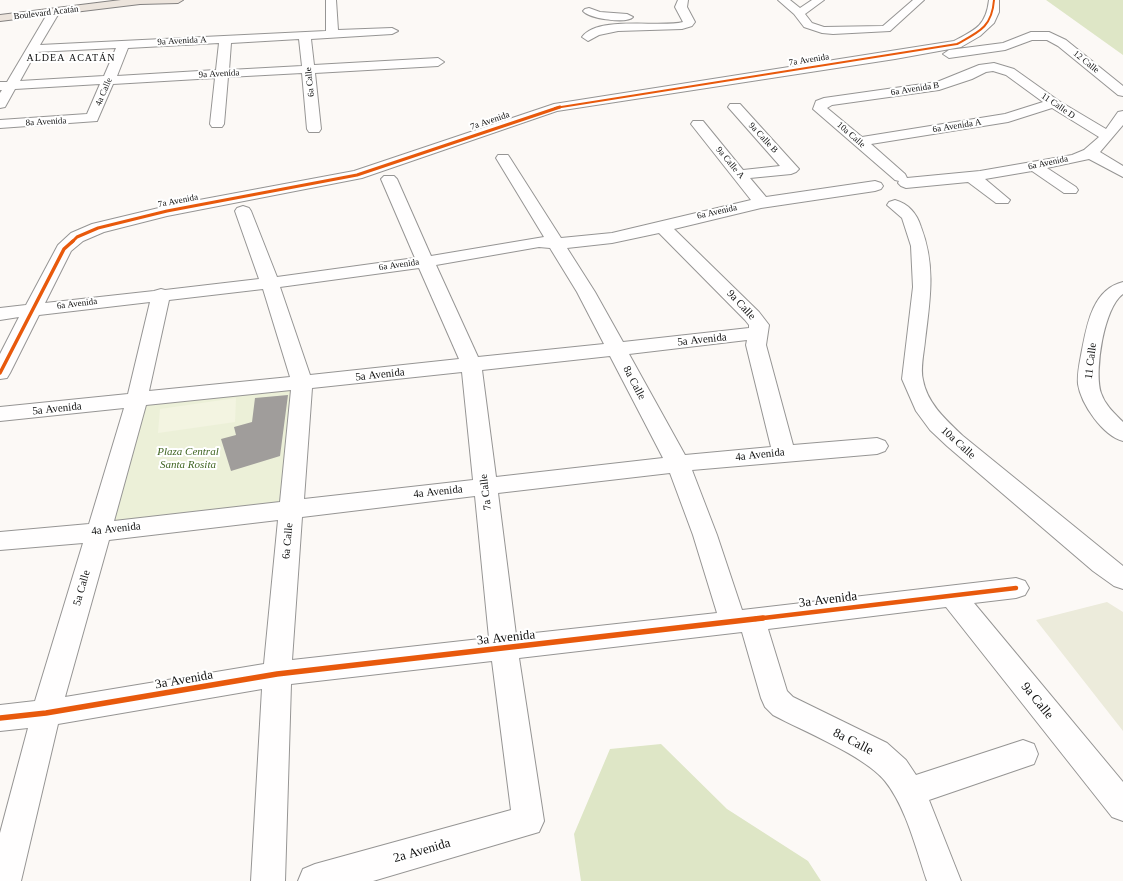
<!DOCTYPE html>
<html>
<head>
<meta charset="utf-8">
<style>
	body { margin:0 }
	canvas { display:block; background:#fcf9f6 }
</style>
</head>
<body>
<canvas width="1123" height="881"></canvas>
<script>
const ctx = document.querySelector('canvas').getContext('2d');
ctx.lineJoin = 'round';
function fill(path, color) { ctx.fillStyle = color; ctx.fill(path, 'evenodd'); }
function stroke(path, color, width, dash) { ctx.strokeStyle = color; ctx.lineWidth = width; ctx.lineCap = dash ? 'butt' : 'round'; ctx.setLineDash(dash || []); ctx.stroke(path); }
function drawText(font, color, halo, rows, align = 'center') {
  ctx.font = font + ' "Times New Roman",serif'; ctx.lineWidth = 4; ctx.setLineDash([]); ctx.textBaseline = 'middle'; ctx.strokeStyle = halo; ctx.fillStyle = color; for (const [text, x, y, turn = 0] of rows) {
    ctx.save(); ctx.translate(x, y); ctx.rotate((+turn || 0) * Math.PI / 180); ctx.textAlign = isNaN(turn) ? turn : align; if (halo) ctx.strokeText(text, 0, 0); ctx.fillText(text, 0, 0); ctx.restore();
  }
}
fill(new Path2D(`
	M302,383L290,510L99,532L137,400Z`), '#ecf0d8');
fill(new Path2D(`
	M1046,0H1123V55Z
	M661,744L727,809L808,861L821,881H581L574,834L610,749Z`), '#dee6c6');
fill(new Path2D(`
	M1107,602L1123,612V731L1036,620Z`), '#ecebdb');
fill(new Path2D(`
	M236,398L235,422L158,433L160,409Z`), '#f3f4e1');
fill(new Path2D(`
	M288,395L280,456L231,471L221,439L236,435L234,427L252,422L255,398Z`), '#a09d9b');
const minor = new Path2D(`
	M326,0H336L338,30L392,28L398,31L392,34L311,39L314,65L438,58L444,62L438,66L315,73L321,129L319,132H309L307,129L302,73L228,77L224,124L222,127H212L210,124L215,78L113,84L97,121L0,128V120L87,114L100,84L15,89L5,107L0,108V93L2,90H0V82H7L49,11H57L59,13L40,45L326,31ZM299,39L302,66L229,70L231,43ZM219,43L216,70L117,76L128,48ZM116,48L104,76L20,81L36,52Z
	M678,0H688L687,7L695,22L692,26L682,29L618,31L599,35L588,41L582,37C598,15 660,28 683,22L675,7Z
	M778,0H790L800,8L812,0H824L805,14L812,23L824,27L883,26L913,0H924L890,31L833,34L822,33L804,27L794,14Z
	M989,0H999V12L994,23L980,36L961,47L895,59L557,111L362,178L167,216L104,232L83,241L71,251L45,303L154,291L161,289L165,290L259,279L235,211L237,208L243,206L249,208L251,211L277,277L415,258L381,179L384,176H394L397,179L431,256L544,237L496,158L498,155H508L510,158L561,238L612,233L751,200L691,124L693,121H703L743,170L780,166L728,107L730,104H740L799,169L796,172L791,174L750,178L766,197L875,181L881,183L883,186L881,189L875,191L761,208L674,229L759,312L769,325L766,345L793,445L877,438L885,441L888,446L885,451L877,454L692,470L717,535L742,610L1016,578L1025,581L1029,588L1025,595L1016,598L974,603L1123,782V821L1112,817L946,607L768,629L787,691L793,697L887,743L906,760L916,775L1023,740L1034,744L1038,754L1034,764L929,800L961,881H927C916,849 906,807 885,781C865,756 803,731 773,715L765,707L761,698L742,632L519,658L544,821L539,832L373,881H298L303,869L315,864L511,810L492,661L291,684L285,881H251L262,689L58,724L21,881H0V833L28,728L0,731V705L35,701L83,543L0,550V532L89,524L124,408L0,421V407L128,394L150,302L39,315L10,373L7,378L0,379V354L19,317L0,320V308L26,305L58,245L71,233L92,224L167,206L354,171L554,104L954,41C975,30 986,26 989,0ZM659,233L745,320L749,325V328L623,342L595,292L567,248L612,243ZM539,247L550,248L577,292L604,344L478,357L436,265ZM419,268L459,359L310,375L280,287ZM263,289L290,377L149,391L169,300ZM747,340L746,345L771,447L685,455L629,354ZM610,356L663,458L496,477L482,370ZM462,372L473,480L304,499L312,388ZM291,390L280,502L114,521L146,405ZM670,473L693,535L717,613L516,635L498,493ZM475,496L489,638L292,660L302,517ZM278,520L264,664L65,697L109,540Z
	M589,8L600,12L627,14L633,17C627,24 590,19 583,11L585,9Z
	M1031,32H1049L1066,40L1123,86V96L1118,95L1058,46L1047,40H1032L1005,50L949,58L943,54L949,50L1003,43Z
	M994,63L1014,69L1059,101L1106,129L1118,112L1123,111V125L1100,152L1123,166V177L1089,159L1047,168L1076,187L1078,190L1076,193H1064L1032,171L985,179L1010,200L1008,203H996L968,182L906,188L901,186L898,183L899,181L895,180L813,109L816,101L824,98L937,82L979,65ZM993,71L1006,75L1043,102L1005,114L862,137L827,108L832,105L939,90L972,79L986,72ZM1052,108L1099,137L1084,150L1072,155L980,171L907,178L905,174L871,144L1008,122Z
	M895,200C909,204 917,214 921,227C936,266 930,300 925,341C924,352 920,369 923,380C927,403 946,420 963,436L1123,566V589L1114,586L1093,571L947,446L930,430L916,411L902,379L913,287L911,246L902,218L887,205L889,202Z
	M1123,282V294C1104,307 1094,371 1101,393C1105,405 1114,413 1123,422V441C1103,436 1081,404 1078,384C1077,373 1080,361 1082,350C1087,324 1093,289 1123,282Z`);
const major = new Path2D(`
	M121,0H183L178,3L140,4L0,21V15Z`);
stroke(minor, '#969594', 2);
stroke(major, '#848281', 2);
fill(minor, '#fffefe');
fill(major, '#ece4dc');
stroke(new Path2D(`
	M555,108L957,44C979,32 992,27 994,0`), '#e8590c', 2);
stroke(new Path2D(`
	M72,242L77,237L98,228L167,211L357,175L560,107`), '#e8590c', 3);
stroke(new Path2D(`
	M0,373L64,249L73,241`), '#e8590c', 3.5);
stroke(new Path2D(`
	M755,619L1016,588`), '#e8590c', 4.5);
stroke(new Path2D(`
	M0,718L46,713L277,674L763,618`), '#e8590c', 5.5);
drawText('9px', '#101010', '#fff', [
	["Boulevard Acatán",46,13,-7],
	["9a Avenida A",182,41,-3],
	["7a Avenida",809,60,-9],
	["12 Calle",1086,62,39],
	["9a Avenida",219,74,-3],
	["6a Calle",310,82,-96],
	["6a Avenida B",915,89,-9],
	["4a Calle",104,92,-67],
	["11 Calle D",1058,106,34],
	["7a Avenida",490,121,-19],
	["8a Avenida",46,122,-3],
	["6a Avenida A",957,126,-9],
	["10a Calle",851,135,41],
	["9a Calle B",763,138,47],
	["9a Calle A",730,163,50],
	["6a Avenida",1048,163,-12],
	["7a Avenida",178,201,-11],
	["6a Avenida",717,212,-13],
	["6a Avenida",399,265,-8],
	["6a Avenida",77,304,-7]
]);
ctx.letterSpacing = '1px';
drawText('10px', '#101010', '#fff', [
	["ALDEA ACATÁN",71,58]
]);
ctx.letterSpacing = '0px';
drawText('11px', '#101010', '#fff', [
	["9a Calle",741,305,47],
	["5a Avenida",702,340,-6],
	["11 Calle",1091,361,-83],
	["5a Avenida",380,375,-6],
	["8a Calle",634,383,62],
	["5a Avenida",57,409,-6],
	["10a Calle",958,443,42],
	["4a Avenida",760,455,-6],
	["4a Avenida",438,492,-6],
	["7a Calle",486,492,-97],
	["4a Avenida",116,529,-6],
	["6a Calle",288,541,-85],
	["5a Calle",82,588,-74]
]);
drawText('italic 11px', '#406523', '#fff', [
	["Plaza Central",188,452],
	["Santa Rosita",188,465]
]);
drawText('13px', '#101010', '#fff', [
	["3a Avenida",828,600,-7],
	["3a Avenida",506,638,-6],
	["3a Avenida",184,680,-10],
	["9a Calle",1037,701,51],
	["8a Calle",853,742,27],
	["2a Avenida",422,851,-16]
]);
</script>
</body>
</html>
